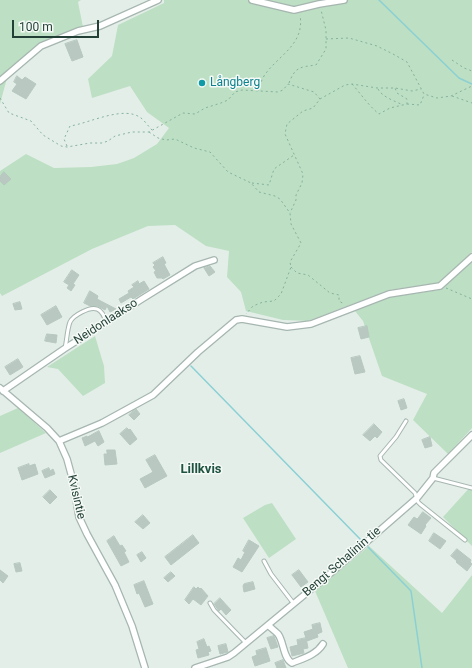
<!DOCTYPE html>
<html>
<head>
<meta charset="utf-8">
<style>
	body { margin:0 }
	#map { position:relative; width:472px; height:668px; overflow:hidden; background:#e4eee9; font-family:Roboto,sans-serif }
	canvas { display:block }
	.scale { position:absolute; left:12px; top:20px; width:87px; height:18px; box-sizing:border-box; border:2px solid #234036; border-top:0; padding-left:5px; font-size:12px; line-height:14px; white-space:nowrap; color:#234036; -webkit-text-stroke:3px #f5faf7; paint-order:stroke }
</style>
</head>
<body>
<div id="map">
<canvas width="472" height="668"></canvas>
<div class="scale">100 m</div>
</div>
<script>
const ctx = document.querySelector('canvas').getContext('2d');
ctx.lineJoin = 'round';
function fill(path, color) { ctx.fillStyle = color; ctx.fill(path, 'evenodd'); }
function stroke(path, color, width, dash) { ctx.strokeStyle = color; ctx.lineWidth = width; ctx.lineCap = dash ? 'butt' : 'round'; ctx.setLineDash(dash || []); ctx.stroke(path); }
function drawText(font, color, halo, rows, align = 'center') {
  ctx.font = font + ' Roboto,sans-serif'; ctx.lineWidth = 3; ctx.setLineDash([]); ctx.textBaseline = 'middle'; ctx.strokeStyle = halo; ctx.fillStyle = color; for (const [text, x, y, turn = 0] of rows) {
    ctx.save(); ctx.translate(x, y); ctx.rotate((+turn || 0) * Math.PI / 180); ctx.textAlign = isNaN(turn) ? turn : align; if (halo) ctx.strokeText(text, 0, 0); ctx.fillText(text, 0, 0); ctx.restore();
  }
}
fill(new Path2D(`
	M0,0H81L78,2L83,27L43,48L7,78L0,104Z
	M164,0H472V252L438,283L389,290L308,321L283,320L246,311L241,292L227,277L229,251L206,246L175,225L148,226L92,249L2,296L0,293V171L26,154L54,168L91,167L117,164L134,158L157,144L169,128L147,112L130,86L92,98L88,79L112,56L118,25L164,3Z
	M472,262V428L448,454L413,420L427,394L382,376L363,321L355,311L391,297L439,290L446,285Z
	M95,336L104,366L105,383L83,396L58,369L47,367Z
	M18,408L46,433L0,453V416Z
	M472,485V546L443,517Z
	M272,503L296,539L269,558L243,518L265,505Z
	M369,546L442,613L472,575V668H348L315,591Z`), '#bddfc3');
stroke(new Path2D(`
	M379,0L459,78L472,84
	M191,366L361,540
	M368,547L411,591L422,668`), '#8bd0d4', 1.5);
const building = new Path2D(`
	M77,40L83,57L72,61L65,44Z
	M17,76L22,80L25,77L36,84L26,99L12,91L17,84L14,82Z
	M4,172L11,179L4,185L0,181V177Z
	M163,257L166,263L164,264L170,275L163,279L162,278H157L154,272L156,271L153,267L155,265L153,263Z
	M210,266L215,272L209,276L204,268Z
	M72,270L79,275L73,284L75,285L71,291L67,288L69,285L64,282Z
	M138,281L139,284L144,281L149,289L133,299L131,297L121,303L119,299L129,293L128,291L134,287L132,285Z
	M90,291L98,296L97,299L116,309L110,312L107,306L105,310L98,306H90L84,303Z
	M20,302L22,309L15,310L13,304Z
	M56,306L62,317L47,325L41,315Z
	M367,326L369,337L361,339L358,328Z
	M47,334L57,335L56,343L45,341Z
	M360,356L365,372L355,374L351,358Z
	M18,359L23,367L10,375L5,367Z
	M404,399L407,408L401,410L398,401Z
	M136,409L140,414L134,420L129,415Z
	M374,424L382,432L377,438L375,436L370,441L363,435Z
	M127,428L129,430L130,429L137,439L130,445L120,434Z
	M99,431L104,442L98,446L95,441L85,446L82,438L87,436V437Z
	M430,437L432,446L425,448L422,440Z
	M107,450H115L117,464L105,465L104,454H107Z
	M155,455L167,476L145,488L140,479L153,472L146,460Z
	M29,464V466L35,464L38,474L22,480L18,468Z
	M49,468L50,471L53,469L55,474L45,478L42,471Z
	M50,490L57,497L50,504L43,497Z
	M423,512L431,518L425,525L426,526L421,534L408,525L414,517L417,519Z
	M143,515L150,523L143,529L135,522Z
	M434,533L446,541L440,549L429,541Z
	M193,535L199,543L171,565L165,557Z
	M114,536L120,546L122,545L126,551L124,552L129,562L121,566L107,541Z
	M249,540L259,546L242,572L233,567L238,558L241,560L245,552L243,551Z
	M457,549L471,560L470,562L472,564L467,571L456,562L457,561L451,556Z
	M142,552L146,558L141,562L137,555Z
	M20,563L22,571L16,572L14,564Z
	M0,570L8,576L3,583L0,580Z
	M299,570L308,582L301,587L292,575Z
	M171,572L175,576L168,582L164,578Z
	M144,581L153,604L145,607L139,593L137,594L134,585Z
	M253,582L255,589L244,592L243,586L244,584Z
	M194,587L196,589L198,587L200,589L201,588L208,596L201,605L193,599L189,604L185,600Z
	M220,598L231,610L226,615L221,609L219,611L214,604Z
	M320,623L322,632L317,634L318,637L307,641L304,632L313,629L312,625Z
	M274,636L278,647L271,649L267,638Z
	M306,638L308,648L303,649L304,653L292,656L290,647L298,645L297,640Z
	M204,639L207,647L209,646L211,651L208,652L209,655L198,658L196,650L199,649L197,642Z
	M226,644L228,652L220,654L218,646Z
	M266,648L270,661L255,666L252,657L257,655L256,651Z
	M283,660L286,668H277L275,663Z`);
fill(building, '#b9c9c1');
stroke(building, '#b6c8bf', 1);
const lane = new Path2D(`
	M65,348C67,340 67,330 70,322C72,318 78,314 82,312C95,305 102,308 106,322
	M406,421L396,437L380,456L381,460L415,493L418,502L420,504L465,540
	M433,478L472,488
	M264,561L271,574L294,604
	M210,603L214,610L246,643`);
const street = new Path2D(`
	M252,0L294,10L319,4L344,0
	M0,81L41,46L78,31L100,26L158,0
	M0,388L47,428L59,441L67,459L73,481L79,517L87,534L115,585L132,626L145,668
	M3,391L64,349L142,299L195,266L214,260
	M59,441L102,423L153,395L198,352L236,320L242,319L287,327L311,324L389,294L440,286L472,257
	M268,625C271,628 275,631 278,634C284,642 283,658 292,663C304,658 316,655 323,644
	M195,668L228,657L234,653L332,572L417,498L433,478L434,473L472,435`);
stroke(lane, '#a6b6b0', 5);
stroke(street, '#a6b6b0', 8);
stroke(new Path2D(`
	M326,39L349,38L377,46L393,54L407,62L424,94L437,98L451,96L472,86
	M452,60L464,68L472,71
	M289,83C295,67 300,67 316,65L326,49V30L321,10
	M352,84C361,94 368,105 379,114L390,108L407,104V99L397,93L395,88
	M378,89C382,97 395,101 403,105
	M258,91C260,86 261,81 264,76C278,55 305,45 300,15
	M452,96L472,103
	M0,98L9,113L31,121L43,135L61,146L67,147L90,143H102L108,141L115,136L132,132H149L183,113L195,114L205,108L221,103L228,100L235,92L242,90L278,92L283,90L288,84L314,92L320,99L313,108L303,111L287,124L285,134L303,174L302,183L296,195V200L290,213
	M320,99L345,85L352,84L377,88H395L412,91L421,89
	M407,104L420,105L424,95
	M149,132L158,138L166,140L175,139L194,148L210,152L228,172L251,183L259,192L275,196L280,199L290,213L291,224L301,243L290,262L291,267L281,294L274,301L263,302L253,306L246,314
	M67,146L64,139L70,126C90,123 124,105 141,118C145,121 148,126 152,130
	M252,183L269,185L274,169L294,155
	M291,267L297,273L308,275L330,293L339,295V301L344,304
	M446,288L472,299`), '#84b29f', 1, [2, 3]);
stroke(lane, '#fff', 3);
stroke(street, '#fff', 5.5);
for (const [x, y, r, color] of [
	[202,83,4,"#0f9aa8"]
]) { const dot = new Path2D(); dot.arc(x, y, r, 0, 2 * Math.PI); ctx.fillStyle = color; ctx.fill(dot); stroke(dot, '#f5faf7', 1.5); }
drawText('12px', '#0d838f', '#f5faf7', [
	["Långberg",210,83]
], 'left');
drawText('12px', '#234036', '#f5faf7', [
	["Neidonlaakso",106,322,-33],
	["Kvisintie",76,497,77],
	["Bengt Schalinin tie",342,562,-41]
]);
drawText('bold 13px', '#1e5341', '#f5faf7', [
	["Lillkvis",201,470]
]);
</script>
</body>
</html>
